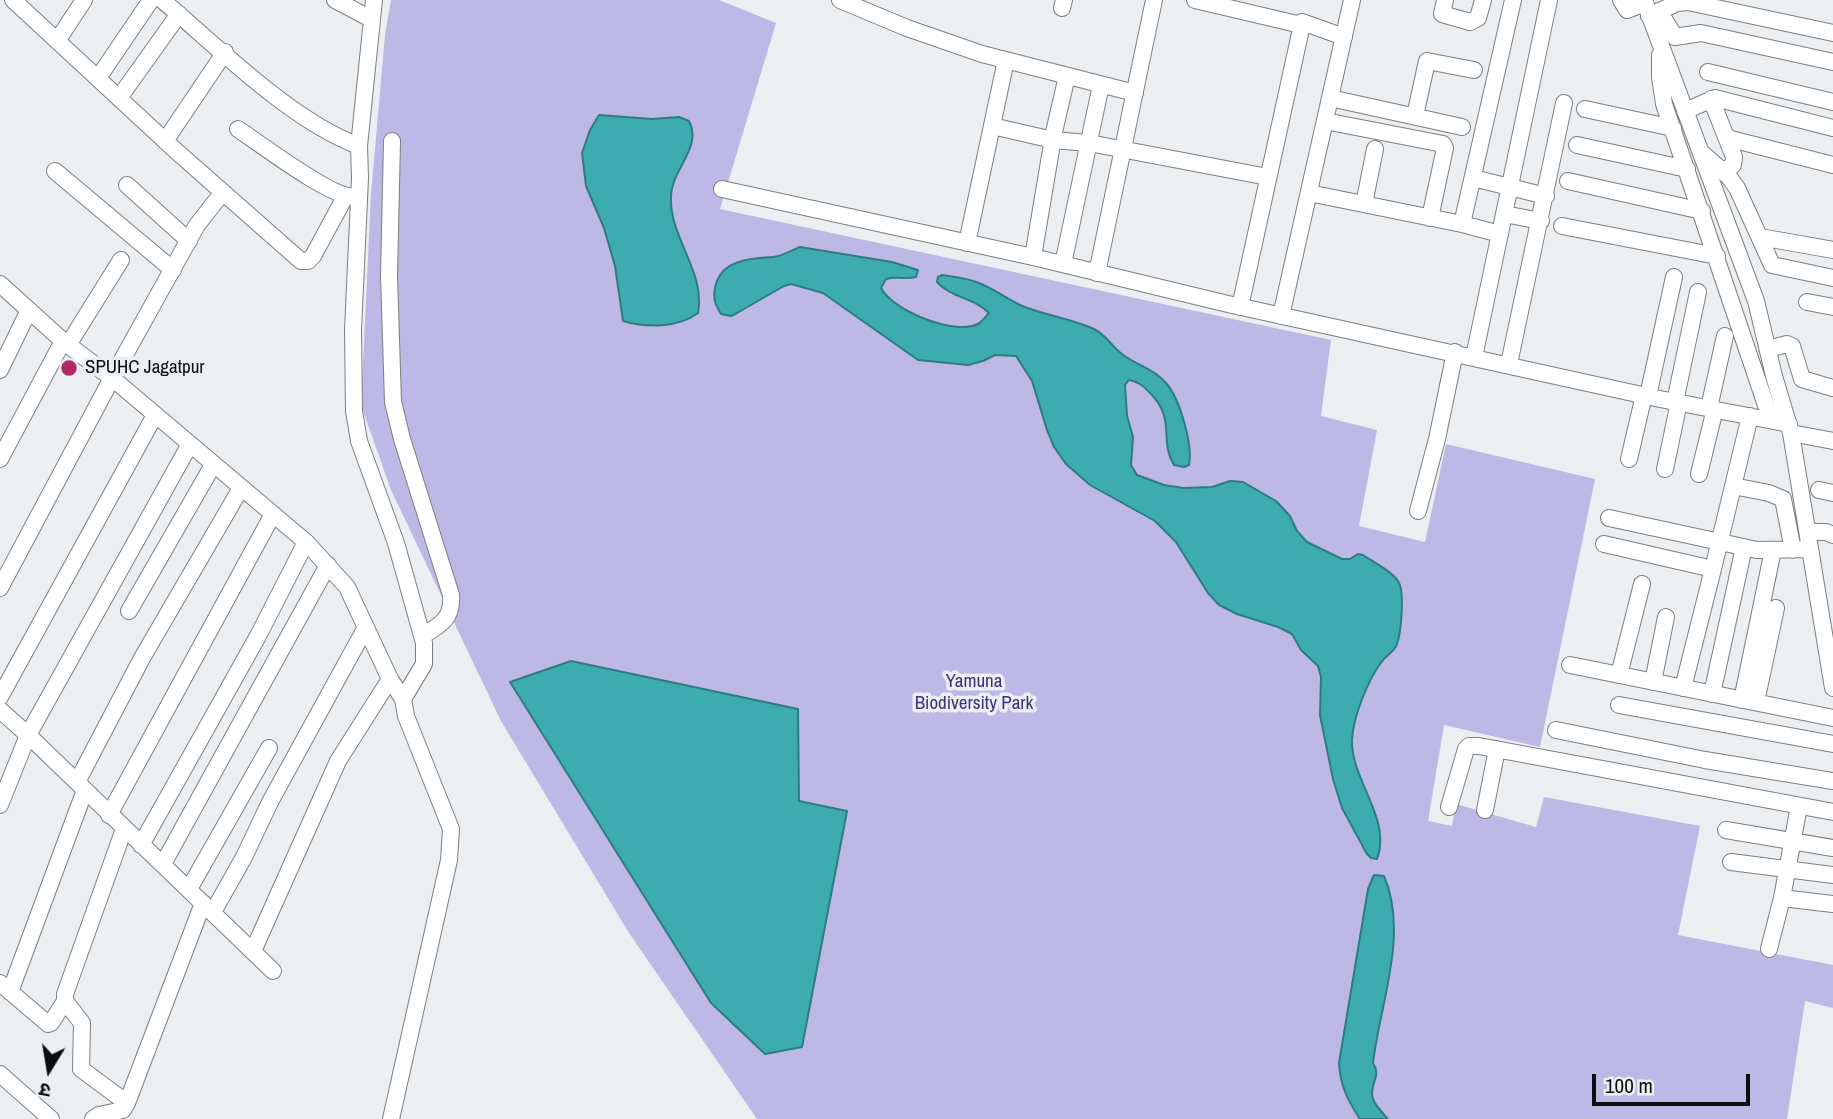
<!DOCTYPE html>
<html>
<head>
<meta charset="utf-8">
<style>
	body { margin:0 }
	#map { position:relative; width:1833px; height:1119px; overflow:hidden; background:#ebeff2; font-family:"Archivo Narrow","Noto Sans Devanagari",sans-serif }
	canvas { display:block }
	.north { position:absolute; left:14px; top:1035px; width:70px; height:70px; -webkit-text-stroke:5px #ebeff2; paint-order:stroke; rotate:191deg; font-size:19px; font-weight:700; line-height:28px; text-align:center; color:#0c0d0e }
	.north::after { content:''; display:block; margin:auto; width:24px; height:32px; background:#0c0d0e; clip-path:polygon(50% 0,100% 100%,50% 72%,0 100%) }
	.scale { position:absolute; left:1592px; top:1074px; width:158px; height:32px; box-sizing:border-box; border:4px solid #0c0d0e; border-top:0; padding-left:9px; font-size:21px; line-height:24px; white-space:nowrap; color:#0c0d0e; -webkit-text-stroke:5px #ebeff2; paint-order:stroke }
</style>
</head>
<body>
<div id="map">
<canvas width="1833" height="1119"></canvas>
<div class="north">उ</div>
<div class="scale">100 m</div>
</div>
<script>
const ctx = document.querySelector('canvas').getContext('2d');
ctx.lineJoin = 'round';
function fill(path, color) { ctx.fillStyle = color; ctx.fill(path, 'evenodd'); }
function stroke(path, color, width, dash) { ctx.strokeStyle = color; ctx.lineWidth = width; ctx.lineCap = dash ? 'butt' : 'round'; ctx.setLineDash(dash || []); ctx.stroke(path); }
function drawText(font, color, halo, rows, align = 'center') {
  ctx.font = font + ' "Archivo Narrow",sans-serif'; ctx.lineWidth = 7; ctx.setLineDash([]); ctx.textBaseline = 'middle'; ctx.strokeStyle = halo; ctx.fillStyle = color; for (const [text, x, y, turn = 0] of rows) {
    ctx.save(); ctx.translate(x, y); ctx.rotate((+turn || 0) * Math.PI / 180); ctx.textAlign = isNaN(turn) ? turn : align; if (halo) ctx.strokeText(text, 0, 0); ctx.fillText(text, 0, 0); ctx.restore();
  }
}
fill(new Path2D(`
	M391,0H719L776,23L720,209L1331,340L1321,416L1377,430L1359,526L1425,542L1446,444L1595,479L1540,747L1444,725L1428,821L1452,826L1456,804L1536,827L1544,797L1700,826L1678,935L1833,965V1008L1805,1001L1787,1119H757L629,933L501,721L391,490L361,405L371,194L385,35Z`), '#bdb8e6');
const water = new Path2D(`
	M599,115L652,119L679,117L689,121C703,148 671,169 671,197C669,237 706,272 698,313C678,328 647,328 623,321L615,266L604,228L586,186L582,153L590,130Z
	M800,247L892,262L918,270L916,277C906,280 897,276 886,279L881,288C892,310 954,336 978,324C982,322 986,316 989,313C975,298 951,298 937,282L938,277L942,275C954,277 968,278 979,283C994,289 1007,299 1022,306C1045,315 1071,319 1094,329C1109,337 1113,349 1126,357C1140,366 1155,370 1166,383C1180,399 1193,445 1189,465L1184,467L1174,465C1159,442 1176,419 1151,394C1144,387 1140,382 1129,380L1125,385L1127,416L1133,437L1131,465L1137,475L1164,485L1183,488L1212,487L1230,481L1243,482L1276,501L1290,516L1297,531L1307,542L1342,559H1350L1358,554L1363,555C1373,562 1396,573 1400,585C1404,597 1401,633 1397,644C1395,651 1387,655 1383,660C1368,679 1353,717 1352,740C1351,781 1392,818 1377,859L1371,858L1367,854L1342,808L1333,779L1320,715L1321,677L1318,666L1301,650L1292,634L1278,627L1237,614L1219,605L1208,593L1176,542L1155,521L1090,485L1066,464L1054,447L1047,430L1032,381L1016,356L995,355L983,361L968,365L918,360L823,293L791,284L784,286L737,313L731,316L721,314C715,304 713,299 715,288C720,260 750,258 773,257C781,257 792,250 800,247Z
	M571,661L798,709L799,801L847,811L802,1047L765,1054L711,1003L510,682Z
	M1374,875L1384,876C1409,934 1380,1003 1373,1063C1381,1075 1372,1081 1372,1093C1372,1103 1382,1112 1388,1119H1360C1348,1101 1340,1085 1339,1063L1368,889Z`);
fill(water, '#3cacb1');
stroke(water, '#2e7c80', 2);
const minor = new Path2D(`
	M13,0L175,150L301,261H308L313,256L345,197
	M162,0C219,48 290,120 359,146
	M335,0L371,19
	M374,0L359,146L360,178L353,330L354,411L359,441L396,543L424,643V664L403,699L406,716L451,829L449,860L391,1119
	M840,0L907,28L982,54L1135,93
	M1195,0L1297,24L1301,29L1240,307
	M1445,0L1442,14L1470,22L1478,18L1483,0
	M1621,0L1627,10L1645,3
	M1644,0L1756,301L1774,376L1791,433L1833,688
	M1062,8L1064,0
	M1659,11L1675,37L1701,33L1833,62
	M1649,16L1677,3L1688,2L1833,33
	M1302,22L1344,37
	M57,41L84,0
	M1660,55V77L1664,104L1771,420
	M1708,72L1833,102
	M98,78L151,0
	M119,98L179,14
	M1330,98L1462,127
	M1711,99L1734,157L1733,165L1724,171
	M1585,109L1673,128
	M1685,111L1715,98L1833,128
	M1415,116L1427,61L1474,70
	M1325,121L1443,144L1445,148L1430,218
	M992,126L1053,140L1089,143L1268,177
	M238,129C259,143 333,199 353,196
	M1727,138L1833,165
	M165,141L225,52
	M392,141L389,276L393,402L402,439L451,595C453,618 441,625 422,636
	M1577,145L1687,169
	M1702,153L1729,177L1737,188L1772,265L1833,278
	M55,171L173,270
	M1473,178L1546,196
	M1568,181L1702,211
	M127,185L189,241
	M722,189L1033,257L1228,304L1660,399L1789,424
	M1309,193L1462,224L1500,234
	M1364,204L1375,149
	M1504,214L1541,221
	M1462,224L1513,0
	M1562,226L1717,256
	M1760,237L1833,250
	M967,243L1006,60
	M1033,257L1054,132L1067,76
	M1063,264L1101,85
	M1097,273L1154,0
	M0,284L63,341L112,378L306,542L347,587L390,679L403,699
	M1807,302L1833,307
	M1281,316L1352,0
	M68,345L121,260
	M1768,349L1787,344L1792,346L1802,379L1833,388
	M1474,357L1549,0
	M1509,364L1564,103
	M0,370L29,310
	M1648,396L1674,277
	M1675,402L1698,292
	M1709,408L1725,336
	M1791,433L1833,441
	M0,459L63,341
	M1629,459L1644,395
	M1665,469L1679,402
	M1699,474L1715,409
	M1733,486L1769,493L1783,499L1793,550
	M1819,490L1833,493
	M1418,511L1437,439L1455,352
	M1609,518L1757,550L1810,549
	M1808,532H1826L1833,535
	M1604,544L1713,569L1750,416
	M0,588L112,378L197,225L223,192
	M129,611L213,465
	M1570,665L1833,718
	M1619,675L1642,584
	M1653,682L1666,617
	M1683,688L1713,569
	M1712,694L1744,547
	M0,697L155,415
	M1742,700L1773,550
	M1756,702L1776,608
	M1619,705L1833,744
	M0,710L28,735L273,971
	M1556,730L1705,760L1833,781
	M77,782L142,658L241,488
	M0,805L28,735L190,444
	M1449,807L1466,749L1469,746H1479L1833,812
	M1485,810L1497,749
	M109,815L273,514
	M124,829L65,994V1001L82,1023L81,1069L127,1103
	M1726,830L1833,848
	M141,845L258,636L306,542
	M1731,862L1833,875
	M163,864L328,565
	M189,889L269,748
	M1782,898L1833,904
	M213,912L244,857L270,802L366,627
	M1769,949L1782,898L1799,806
	M253,951L338,761L390,679
	M0,983L48,1024L51,1023L65,1001
	M10,992L85,790
	M0,1074L51,1119
	M93,1119L99,1115L123,1110L127,1103L203,903`);
stroke(minor, '#7c7f81', 18);
stroke(minor, '#fff', 16);
for (const [x, y, r, color] of [
	[69,368,9,"#b22866"]
]) { const dot = new Path2D(); dot.arc(x, y, r, 0, 2 * Math.PI); ctx.fillStyle = color; ctx.fill(dot); stroke(dot, '#ebeff2', 2.5); }
drawText('19px', '#0c0d0e', '#ebeff2', [
	["SPUHC Jagatpur",85,368]
], 'left');
drawText('19px', '#422e7e', '#ebeff2', [
	["Yamuna",974,682],
	["Biodiversity Park",974,704]
]);
</script>
</body>
</html>
